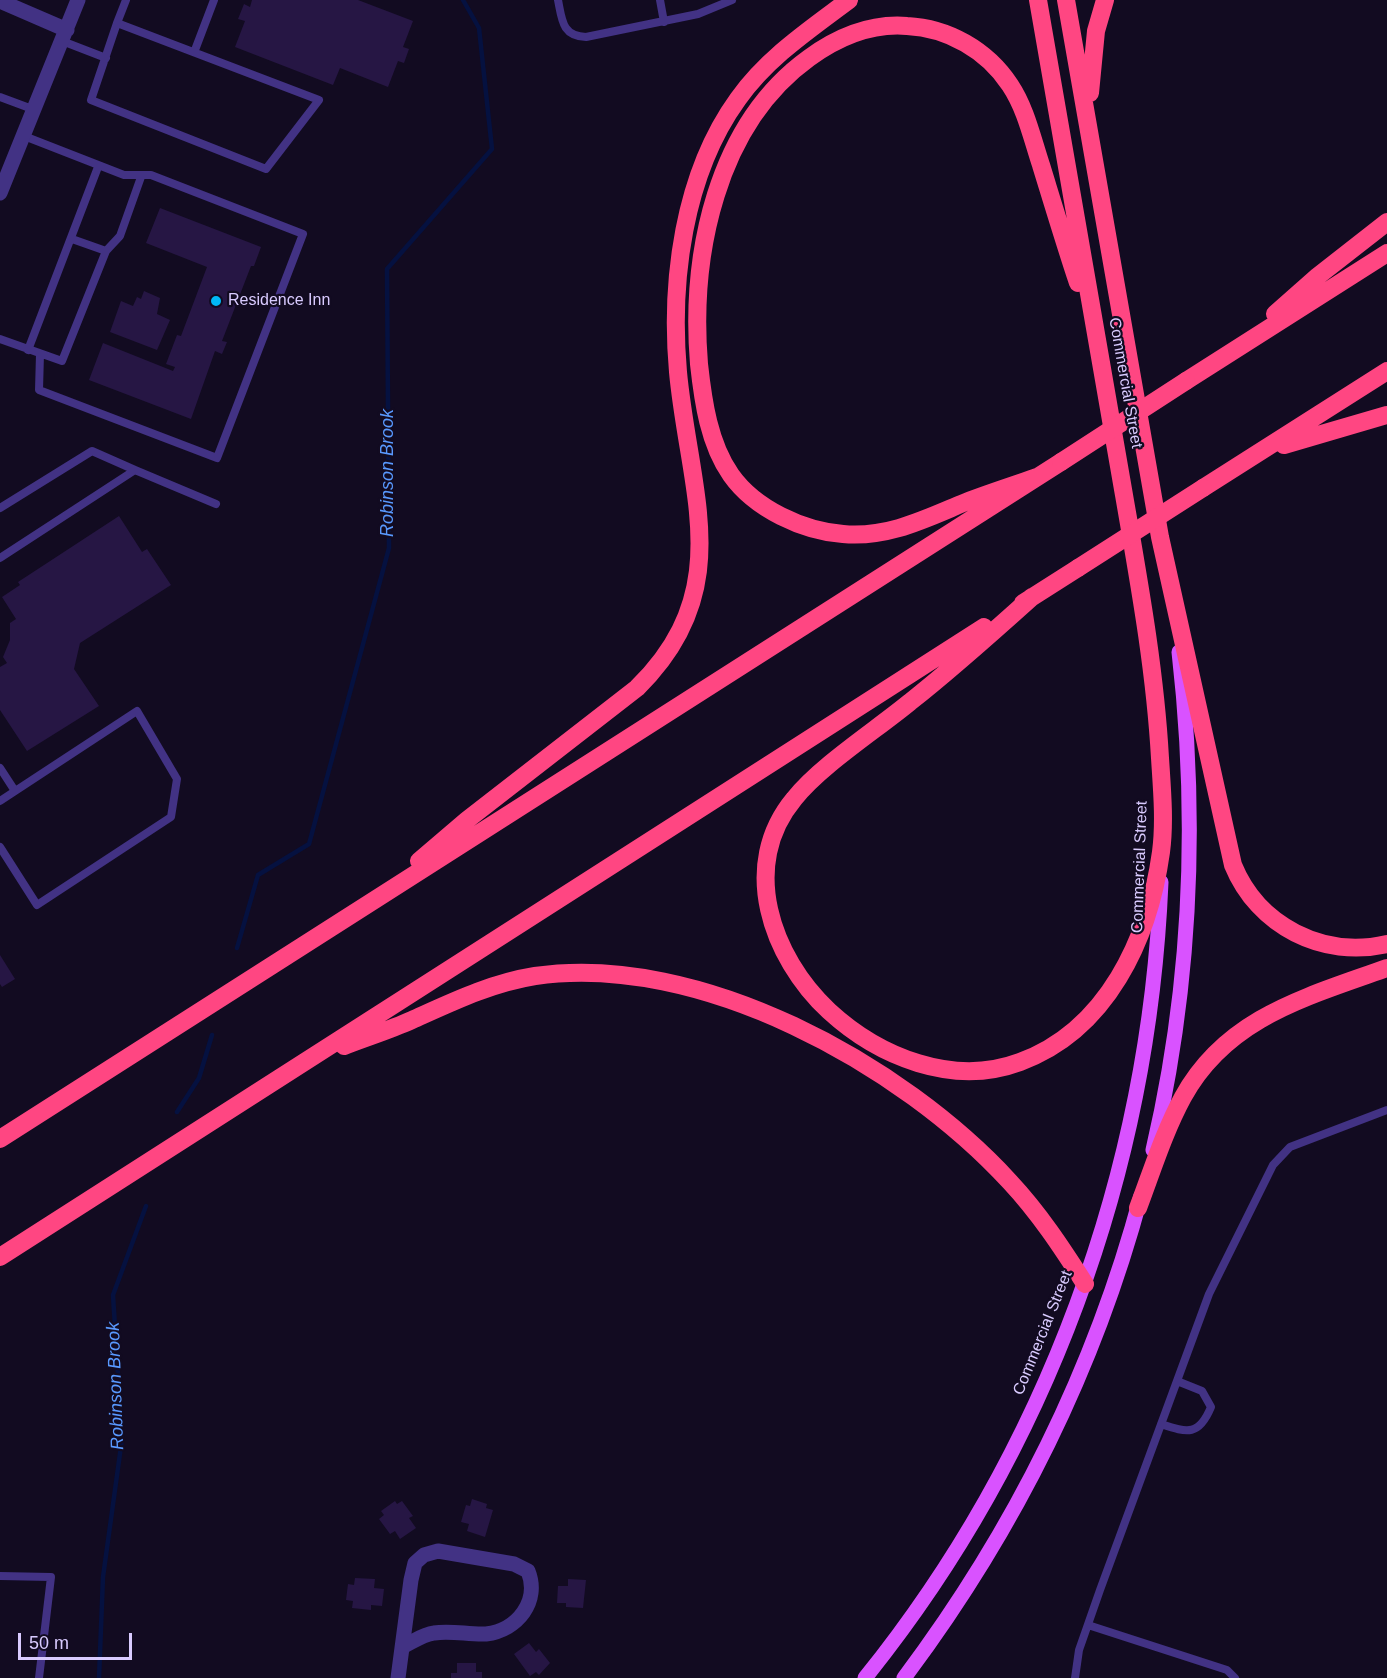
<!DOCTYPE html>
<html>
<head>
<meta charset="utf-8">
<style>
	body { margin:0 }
	#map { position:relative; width:1387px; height:1678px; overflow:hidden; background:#120b21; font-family:Arial,sans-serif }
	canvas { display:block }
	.scale { position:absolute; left:18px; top:1633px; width:114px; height:27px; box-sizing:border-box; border:3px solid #d9cbff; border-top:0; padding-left:8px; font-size:18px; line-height:21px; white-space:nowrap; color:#d9cbff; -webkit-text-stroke:4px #120b21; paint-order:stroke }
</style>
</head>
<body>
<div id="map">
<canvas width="1387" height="1678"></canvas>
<div class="scale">50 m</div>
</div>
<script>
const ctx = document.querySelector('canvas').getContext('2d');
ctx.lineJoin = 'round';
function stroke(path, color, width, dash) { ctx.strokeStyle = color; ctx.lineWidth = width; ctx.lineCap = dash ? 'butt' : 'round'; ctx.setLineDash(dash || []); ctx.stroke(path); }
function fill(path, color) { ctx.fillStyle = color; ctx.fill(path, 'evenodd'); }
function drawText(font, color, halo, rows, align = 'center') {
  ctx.font = font + ' Arial,sans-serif'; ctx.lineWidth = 4.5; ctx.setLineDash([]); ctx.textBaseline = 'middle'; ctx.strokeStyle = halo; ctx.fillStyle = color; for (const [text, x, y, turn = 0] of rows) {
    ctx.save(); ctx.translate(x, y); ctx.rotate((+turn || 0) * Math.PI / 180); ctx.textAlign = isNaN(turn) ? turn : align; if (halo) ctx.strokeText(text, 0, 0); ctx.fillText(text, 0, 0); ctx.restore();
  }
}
stroke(new Path2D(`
	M237,948L258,875L309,844L389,548L387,269L492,149L479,28L463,0
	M177,1112L199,1078L212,1035
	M99,1678L103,1577L122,1439L113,1295L146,1206`), '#051140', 4.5);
fill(new Path2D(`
	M252,0H358L413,21L403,47L409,49L404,63L398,61L388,87L340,68L333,85L235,47L245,21L238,19L244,4L250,7Z
	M160,208L261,247L254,266H251L222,341L227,342L222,354L215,351L191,419L89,380L103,343L173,371L175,367L166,364L177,335L181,336L207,267L146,243Z
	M144,291L160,298L157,314L170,320L157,350L110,332L121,301L133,306L137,297L141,299Z
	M119,516L142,552L147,549L171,585L80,643L74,669L99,706L27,751L0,710V667L7,663L3,657L10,640V623L16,619L2,597L20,585L18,582Z
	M0,955L15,979L2,987L0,984Z
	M472,1499L487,1504L486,1508L493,1510L485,1537L467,1531L469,1524L461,1522L466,1505L470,1506Z
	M395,1501L397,1504L402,1501L413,1516L409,1518L416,1528L400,1539L395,1531L390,1534L379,1519L384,1515L381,1511Z
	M355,1578L375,1579L374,1588L384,1589L382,1606L371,1605V1610L352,1608L353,1601L346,1600L348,1584L354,1585Z
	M568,1579L586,1580L583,1608L566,1607V1603H557L558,1586H568Z
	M529,1643L536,1652L539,1649L550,1663L539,1675L536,1672L530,1676L514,1654Z
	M457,1663H476V1672H482V1678H451V1673H457Z`), '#261644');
stroke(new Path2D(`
	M558,0C562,20 562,36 586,37L698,14L732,0
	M660,0L664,22
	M117,23L319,100L266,169L91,100Z
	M117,23L126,0
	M62,41L106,58
	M195,50L214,0
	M0,97L35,110
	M24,136L124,175H151L303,234L217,458L39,390L40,354
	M72,239L106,251
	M0,339L62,361L106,251L120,236L141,177
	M28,350L98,167
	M0,508L92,451L135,470
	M0,558L135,470L216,504
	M0,768L15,791
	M0,801L137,711L177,779L171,817L37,905L0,847
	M1161,1424C1188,1433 1199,1436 1211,1407L1202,1391L1177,1381
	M0,1576L51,1577L39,1678
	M1088,1625L1227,1670L1235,1678
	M1075,1678L1079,1650L1100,1590L1209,1294L1273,1165L1290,1147L1387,1110`), '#423284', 8);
stroke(new Path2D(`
	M0,1L67,30
	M0,193L78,0
	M398,1678L411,1580L415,1563L424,1555L438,1551L514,1564L528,1571C540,1601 518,1630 486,1634C469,1635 451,1630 434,1633C424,1634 414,1641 404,1646`), '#423284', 15);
stroke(new Path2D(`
	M1153,1150C1191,987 1198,818 1179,652
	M865,1678C1047,1452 1149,1172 1161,882
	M904,1678C1012,1534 1094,1371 1141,1196`), '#d952ff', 15);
stroke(new Path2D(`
	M1066,0L1160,537L1233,865C1258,926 1323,959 1387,944
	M1090,93L1096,31L1105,0
	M1275,314L1318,276L1387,222
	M1186,381L1387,253
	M1284,445L1387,415
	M1037,477C1012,486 986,494 961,504C923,520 886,538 843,534C803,531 755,509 731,475C709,444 703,401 699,364C690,255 716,125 809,58C838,37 871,23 907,26C948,28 987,50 1010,85C1026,109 1032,138 1041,165C1053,204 1065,244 1078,283
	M1203,488L1387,371
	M1032,597C992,633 952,669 910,702C876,730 820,766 794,799C739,865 771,957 829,1011C879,1057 953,1087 1020,1062C1107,1030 1149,939 1161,852C1165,822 1162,789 1160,758C1155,669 1139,582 1124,495C1096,330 1067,165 1038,0
	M1023,603L1078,568
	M419,861L467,820L637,688C738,589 689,492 678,372C670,282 683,175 738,99C767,58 809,30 849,0
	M344,1046C367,1037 390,1030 412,1020C452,1002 491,983 535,976C699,952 902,1064 1010,1182C1039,1213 1062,1248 1085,1284
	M0,1139L1061,462
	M1138,1208C1152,1171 1164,1132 1183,1097C1227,1017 1307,997 1387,968
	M0,1257L984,627`), '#ff4682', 18);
stroke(new Path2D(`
	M1061,462L1186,381
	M1078,568L1203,488`), '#ff4682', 18);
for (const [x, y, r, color] of [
	[216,301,6,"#00b8f6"]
]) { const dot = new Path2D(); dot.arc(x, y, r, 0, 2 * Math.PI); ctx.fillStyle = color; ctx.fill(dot); stroke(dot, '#120b21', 2); }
drawText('16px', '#d9cbff', '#120b21', [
	["Residence Inn",228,301]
], 'left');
drawText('16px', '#d9cbff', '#120b21', [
	["Commercial Street",1125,383,80],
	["Commercial Street",1140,867,-88],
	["Commercial Street",1043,1333,-68]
]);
drawText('italic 18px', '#5999ff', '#120b21', [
	["Robinson Brook",388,473,-90],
	["Robinson Brook",116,1386,-92]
]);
</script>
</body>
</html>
